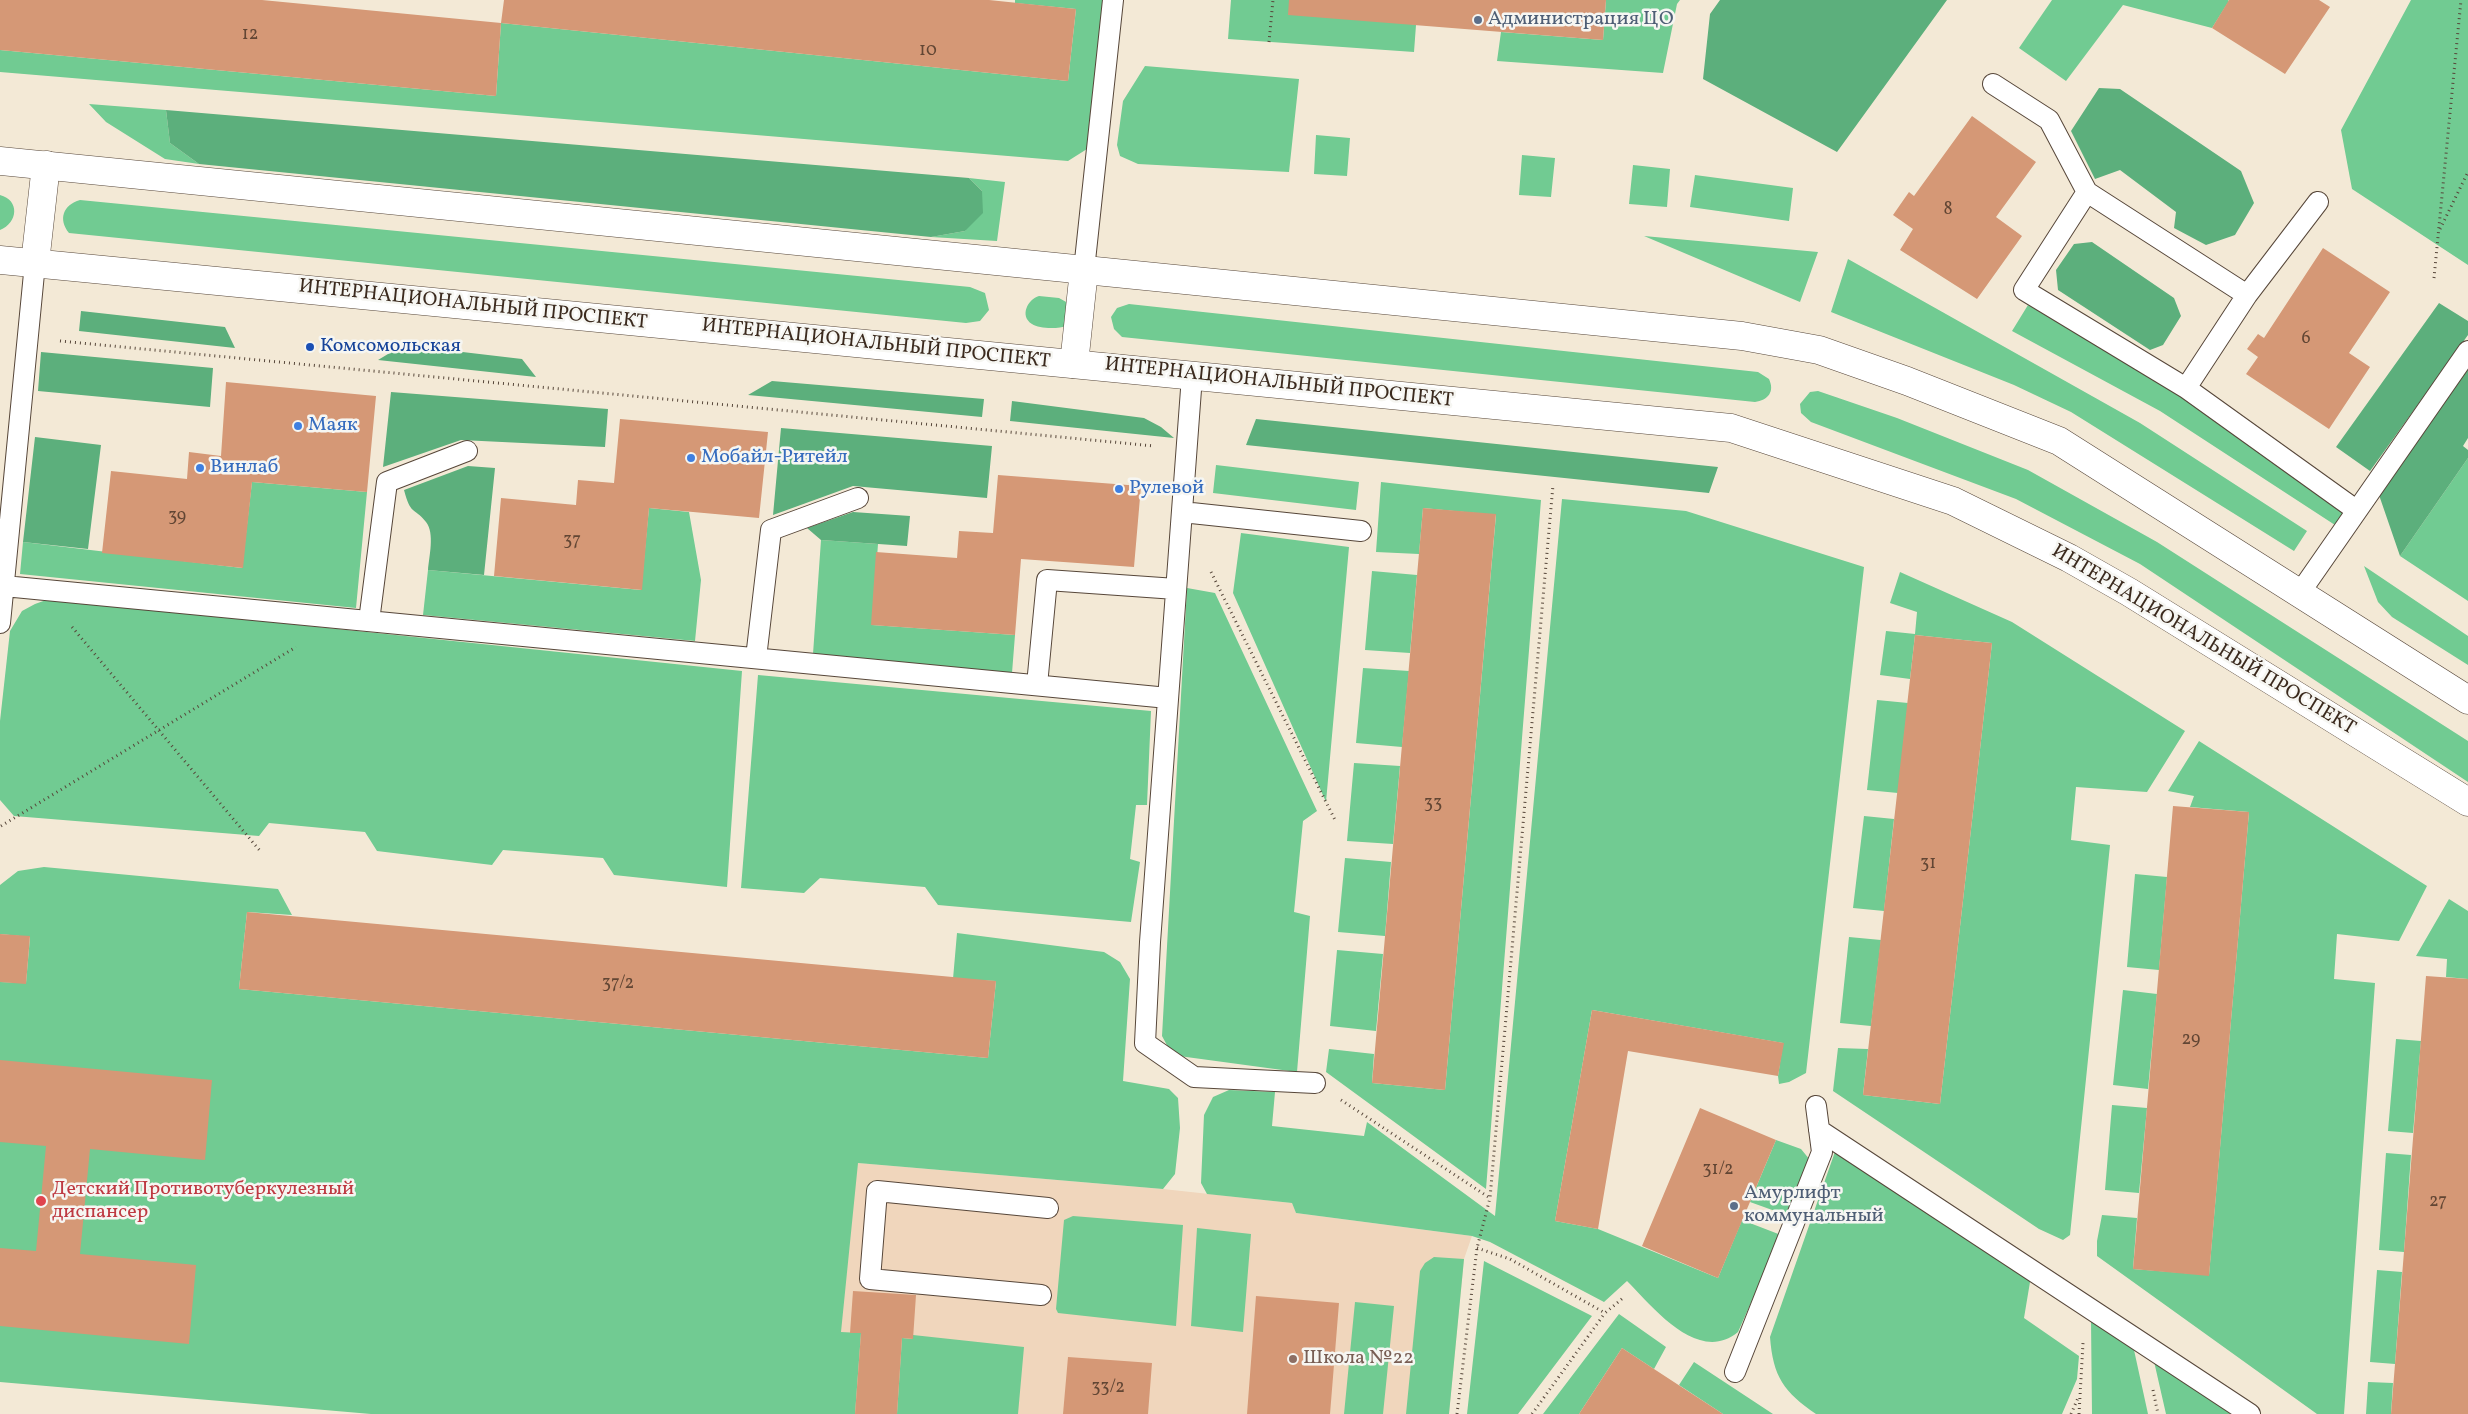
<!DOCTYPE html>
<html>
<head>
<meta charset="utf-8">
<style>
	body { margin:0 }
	canvas { display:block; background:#f3e9d6 }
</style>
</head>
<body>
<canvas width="2468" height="1414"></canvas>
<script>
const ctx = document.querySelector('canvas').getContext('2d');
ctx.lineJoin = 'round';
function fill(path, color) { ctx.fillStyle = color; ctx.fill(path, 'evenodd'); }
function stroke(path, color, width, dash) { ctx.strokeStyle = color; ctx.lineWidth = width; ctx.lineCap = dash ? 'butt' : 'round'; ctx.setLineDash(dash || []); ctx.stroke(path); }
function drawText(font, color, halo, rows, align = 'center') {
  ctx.font = font + ' Vollkorn,serif'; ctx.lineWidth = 5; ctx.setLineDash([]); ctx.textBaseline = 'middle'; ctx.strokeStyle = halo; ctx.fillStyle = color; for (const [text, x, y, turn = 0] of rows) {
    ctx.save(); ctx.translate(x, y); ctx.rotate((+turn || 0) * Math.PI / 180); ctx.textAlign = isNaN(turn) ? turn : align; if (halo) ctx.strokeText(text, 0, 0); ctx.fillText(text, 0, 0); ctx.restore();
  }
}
fill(new Path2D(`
	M858,1163L1163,1189L1292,1203L1296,1213L1472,1236L1464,1259L1449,1414H658Z`), '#f0d6bc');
fill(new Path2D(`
	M1015,0H1103L1087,149L1068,161L0,72V50L496,96L501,23L1068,81L1076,9L1015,3Z
	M1231,0H1289L1416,25L1414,52L1228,39Z
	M1606,0H1680L1677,4L1663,73L1497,61L1501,32L1603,40Z
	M2052,0H2228L2229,1L2212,28L2123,5L2066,81L2019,48Z
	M2411,0H2468V265L2352,189L2341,130Z
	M1145,66L1299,79L1289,172L1138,164L1120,156L1117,145L1123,101Z
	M89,104L166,110L170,143L199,164L165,159L106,122Z
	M1316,135L1350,138L1347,176L1314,174Z
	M1522,155L1555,158L1551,197L1519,195Z
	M1633,165L1670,169L1667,207L1629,204Z
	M1695,175L1793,188L1789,221L1690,207Z
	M969,178L1005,182L997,241L931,237L965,231L982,191Z
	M0,195C20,200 18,223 0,230Z
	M80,200L970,287L985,293L989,310L980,321L966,323L69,233C58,219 63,205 80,200Z
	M1644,236L1818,252L1800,302Z
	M1848,259L2140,423L2307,531L2294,551L2071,412L2014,385L1831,312Z
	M1039,296L1059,298L1068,303L1067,326C1058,329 1039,329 1032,324C1019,316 1028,299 1039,296Z
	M1129,304L1758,372L1769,379C1775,392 1768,400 1755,402L1122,337L1114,329L1111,317L1117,308Z
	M2028,305L2180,393L2346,511L2335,525L2160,411L2012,331Z
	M1818,391L1897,418L2028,470L2157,542L2468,741V782L2140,564L2016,499L1811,422L1801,413L1800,404L1810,392Z
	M2468,458V601L2400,556Z
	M1216,465L1359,482L1356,510L1213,493Z
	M252,482L367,492L356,608L20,574L23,542L242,568Z
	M1381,482L1541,500L1486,1189L1326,1072L1329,1049L1374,1054L1372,1083L1445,1090L1496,515L1423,508L1419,554L1376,552Z
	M1562,499L1686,511L1864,567L1806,1073L1789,1082L1779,1084L1778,1076L1783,1043L1592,1010L1555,1221L1598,1229L1718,1278L1742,1220L1781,1235L1738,1332C1698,1365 1653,1307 1627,1281L1604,1302L1490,1242L1472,1236L1296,1213L1292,1203L1207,1194L1201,1183L1204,1115L1213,1097L1229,1090L1275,1092L1272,1126L1364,1136L1367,1122L1495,1216Z
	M649,508L689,512L701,580L695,641L423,615L428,570L641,590Z
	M1241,533L1349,547L1326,802L1233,593Z
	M821,540L878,544L872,625L1015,635L1012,673L813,654Z
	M2364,566L2468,636V665L2392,617L2378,602Z
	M1372,571L1417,575L1410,653L1365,650Z
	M1900,572L2012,622L2185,731L2147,792L2076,787L2071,840L2110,845L2070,1235L2063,1240L2039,1229L1833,1091L1838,1048L1868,1049L1863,1095L1940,1104L1992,643L1915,635L1910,679L1880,675L1886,631L1915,634L1917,612L1890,603Z
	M1187,588L1215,593L1317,811L1303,821L1294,912L1310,916L1297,1072L1179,1056L1169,1049L1162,1036Z
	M49,599L742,671L727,887L614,875L603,858L503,850L492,865L377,851L365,832L269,823L259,836L14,816L0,800V721L10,631L22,611L35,604Z
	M1363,668L1409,671L1402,747L1356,743Z
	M758,675L1151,711L1147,805H1136L1130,859L1140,862L1131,922L938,905L925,887L820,878L804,893L741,888Z
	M1877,700L1908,703L1898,793L1867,790Z
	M2199,741L2427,886L2399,941L2337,934L2334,979L2375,983L2344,1414H2317L2097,1256V1241L2102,1215L2137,1218L2133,1269L2209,1275L2249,812L2190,807L2194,796L2168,791Z
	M1354,763L1400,766L1393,844L1347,841Z
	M1864,816L1894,819L1884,911L1853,908Z
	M1345,858L1391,862L1385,936L1338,932Z
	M44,867L278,889L292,915L247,912L239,989L988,1058L996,981L953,979L957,933L1104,952L1120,962L1130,979L1123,1081L1169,1089L1178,1098L1180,1128L1175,1174L1163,1189L858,1163L841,1332L861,1333L855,1414H371L0,1382V982L26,983L30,937L0,934V885L18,871Z
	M2135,874L2167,877L2159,970L2127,967Z
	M2449,899L2468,911V979L2446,977L2447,959L2416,956Z
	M1849,937L1881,940L1871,1026L1840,1023Z
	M1337,950L1383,954L1376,1031L1330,1026Z
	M2123,990L2157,994L2148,1089L2113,1085Z
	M2396,1039L2421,1041L2413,1133L2388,1131Z
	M2112,1105L2147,1108L2139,1193L2105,1190Z
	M1776,1140L1801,1149L1810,1160L1789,1216L1750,1202Z
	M1837,1146L2031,1276L2024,1318L2079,1356L2077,1379L2062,1414H1816C1784,1392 1773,1377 1770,1337Z
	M2386,1153L2411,1155L2404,1252L2379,1250Z
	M1073,1216L1183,1225L1176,1326L1058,1313L1056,1309L1064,1220Z
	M1197,1228L1251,1234L1243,1332L1191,1326Z
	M1434,1257L1464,1259L1449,1414H1406L1420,1271L1425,1263Z
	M1484,1261L1592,1316L1518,1414H1467Z
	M2377,1270L2402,1272L2395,1364L2370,1362Z
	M1355,1302L1394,1306L1383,1414H1344Z
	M1619,1314L1666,1347L1654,1369L1622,1348L1579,1414H1543Z
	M2091,1320L2134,1350L2148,1414H2092Z
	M913,1335L1024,1347L1018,1414H897L902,1338L912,1339Z
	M2153,1357L2235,1414H2166Z
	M1694,1362L1773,1414H1723L1679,1385Z
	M2368,1382L2393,1383L2391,1414H2366Z`), '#71cb92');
fill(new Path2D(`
	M1720,0H1947L1837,152L1703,79L1710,14Z
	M2099,88L2120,89L2241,171L2254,203L2235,235L2206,245L2174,228L2176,212L2120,170L2095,179L2071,131Z
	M166,110L969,178L982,191L983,213L965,231L931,237L199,164L170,143Z
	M2092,242L2174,298L2181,316L2163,345L2150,350L2058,290L2056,270L2074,244Z
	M2439,303L2468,321V335L2370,471L2336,447Z
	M81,311L225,327L235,348L79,331Z
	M403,345L522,359L536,377L378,360Z
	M41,352L213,368L210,407L38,391Z
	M2468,365V438L2463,446L2468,450V458L2400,556L2379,495Z
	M772,381L984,399L982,417L748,395Z
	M391,392L608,409L605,447L461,440L383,467Z
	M1012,401L1144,418L1161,427L1174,438L1010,421Z
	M1256,419L1718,467L1709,493L1246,445Z
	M781,428L992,446L987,498L853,486L773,515Z
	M35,437L101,445L88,549L23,542Z
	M468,466L495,468L484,575L428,570C429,557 435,533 426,522C413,506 411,516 404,490Z
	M853,512L910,516L907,546L821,540L807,528Z`), '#5caf7c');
fill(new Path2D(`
	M0,0H262L501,23L496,96L0,50Z
	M504,0H989L1076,9L1068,81L501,23Z
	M1289,0H1606L1603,40L1288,15Z
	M2229,0H2319L2330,7L2285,74L2212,28Z
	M1972,116L2036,162L1996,217L2022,236L1977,299L1900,250L1913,229L1893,215L1909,192L1914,196Z
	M2323,248L2390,292L2349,353L2370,367L2329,429L2246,374L2258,357L2247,349L2258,334L2264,338Z
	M226,382L376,396L367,492L252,482L243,568L102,553L111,471L187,479L189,452L221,456Z
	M620,419L768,432L759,518L649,508L642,590L494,576L501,498L576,505L578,480L614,483Z
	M998,475L1141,486L1134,567L1021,559L1015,635L871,625L876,552L957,558L959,531L993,533Z
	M1423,508L1496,514L1445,1090L1372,1083Z
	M1915,635L1992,643L1940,1104L1863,1095Z
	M2173,806L2249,812L2209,1276L2133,1269Z
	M247,912L996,981L988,1058L239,989Z
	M0,934L30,936L26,984L0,982Z
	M2426,976L2468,979V1414H2391Z
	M1592,1010L1784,1043L1778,1076L1628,1051L1598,1229L1555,1221Z
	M0,1060L212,1080L205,1160L90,1149L80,1254L196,1265L189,1344L0,1326V1248L36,1251L46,1146L0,1142Z
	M1700,1108L1776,1140L1718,1278L1642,1246Z
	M853,1291L916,1295L913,1339L902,1338L897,1414H855L861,1333H850Z
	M1256,1296L1339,1303L1330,1414H1247Z
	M1622,1348L1654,1369L1723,1414H1579Z
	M1068,1357L1152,1363L1148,1414H1063Z`), '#d59876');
const service = new Path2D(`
	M1993,84L2049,120L2087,192L2247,295
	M2087,192L2024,290L2186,388L2356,510
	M1084,270L1113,0
	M1192,376L1150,942L1145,1043L1194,1077L1315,1083
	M2186,388L2247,295L2318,202
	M1182,512L1361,531
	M4,586L1168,698
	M2299,594L2468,351
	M369,621L387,482L467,451
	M0,623L35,263
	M756,658L771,530L858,498
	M1037,685L1047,580L1176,589
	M1819,1130L2250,1414
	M1041,1295L870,1279L877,1191L1048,1208
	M1735,1372L1822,1152L1816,1106`);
const tertiary = new Path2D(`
	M35,263L46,165
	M1074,364L1084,270`);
const secondary = new Path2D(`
	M0,161L1742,336L1819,350L1907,381L2059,441L2468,700
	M0,260L1731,428L1953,501L2069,558L2129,592L2468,802`);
stroke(service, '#57473a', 22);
stroke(tertiary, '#57473a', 29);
stroke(secondary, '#57473a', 29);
stroke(new Path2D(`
	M1269,42L1273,0
	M2440,229L2468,172
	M2434,278L2461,0
	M60,341L1154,446
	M1211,572L1335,820
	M72,627L261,852
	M1,826L296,647
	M1341,1100L1490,1198L1553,485
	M1477,1248L1510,1259L1605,1313L1623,1298
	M2153,1390L2158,1414
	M1457,1414L1477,1248L1490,1198
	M1532,1414L1605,1313
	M2071,1414L2078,1398
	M2079,1414L2083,1343`), '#57473a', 3, [1, 4]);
stroke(service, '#fff', 20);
stroke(tertiary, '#fff', 28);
stroke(secondary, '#fff', 28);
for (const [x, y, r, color] of [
	[1478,20,5,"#5c6f8a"],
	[310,347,5,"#1a4fb4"],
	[298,426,5,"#3f7fe0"],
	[691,458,5,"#3f7fe0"],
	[200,468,5,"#3f7fe0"],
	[1119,489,5,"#3f7fe0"],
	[41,1201,6,"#e0444e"],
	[1734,1206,5,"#5c6f8a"],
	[1293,1359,5,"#8d6e63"]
]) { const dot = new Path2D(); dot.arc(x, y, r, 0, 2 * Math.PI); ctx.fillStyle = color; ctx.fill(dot); stroke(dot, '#f6f6f2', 2); }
drawText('18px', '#624634', null, [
	["12",250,36],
	["10",928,52],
	["8",1948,211],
	["6",2306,340],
	["39",177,518],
	["37",572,542],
	["33",1433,805],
	["31",1928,865],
	["37/2",618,985],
	["29",2191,1041],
	["31/2",1718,1171],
	["27",2438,1203],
	["33/2",1108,1389]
]);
drawText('20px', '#4e5e75', '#f6f6f2', [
	["Администрация ЦО",1488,20],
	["Амурлифт",1744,1194],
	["коммунальный",1744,1217]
], 'left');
drawText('20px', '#3b2a1e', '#f6f6f2', [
	["ИНТЕРНАЦИОНАЛЬНЫЙ ПРОСПЕКТ",473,306,6],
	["ИНТЕРНАЦИОНАЛЬНЫЙ ПРОСПЕКТ",876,345,6],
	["ИНТЕРНАЦИОНАЛЬНЫЙ ПРОСПЕКТ",1279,384,6],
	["ИНТЕРНАЦИОНАЛЬНЫЙ ПРОСПЕКТ",2203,641,31]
]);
drawText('20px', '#164399', '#f6f6f2', [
	["Комсомольская",320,347]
], 'left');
drawText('20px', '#366cbe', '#f6f6f2', [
	["Маяк",308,426],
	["Мобайл-Ритейл",701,458],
	["Винлаб",210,468],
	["Рулевой",1129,489]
], 'left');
drawText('20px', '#be3a42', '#f6f6f2', [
	["Детский Противотуберкулезный",52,1190],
	["диспансер",52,1213]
], 'left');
drawText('20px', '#785e54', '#f6f6f2', [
	["Школа №22",1303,1359]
], 'left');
</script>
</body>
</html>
